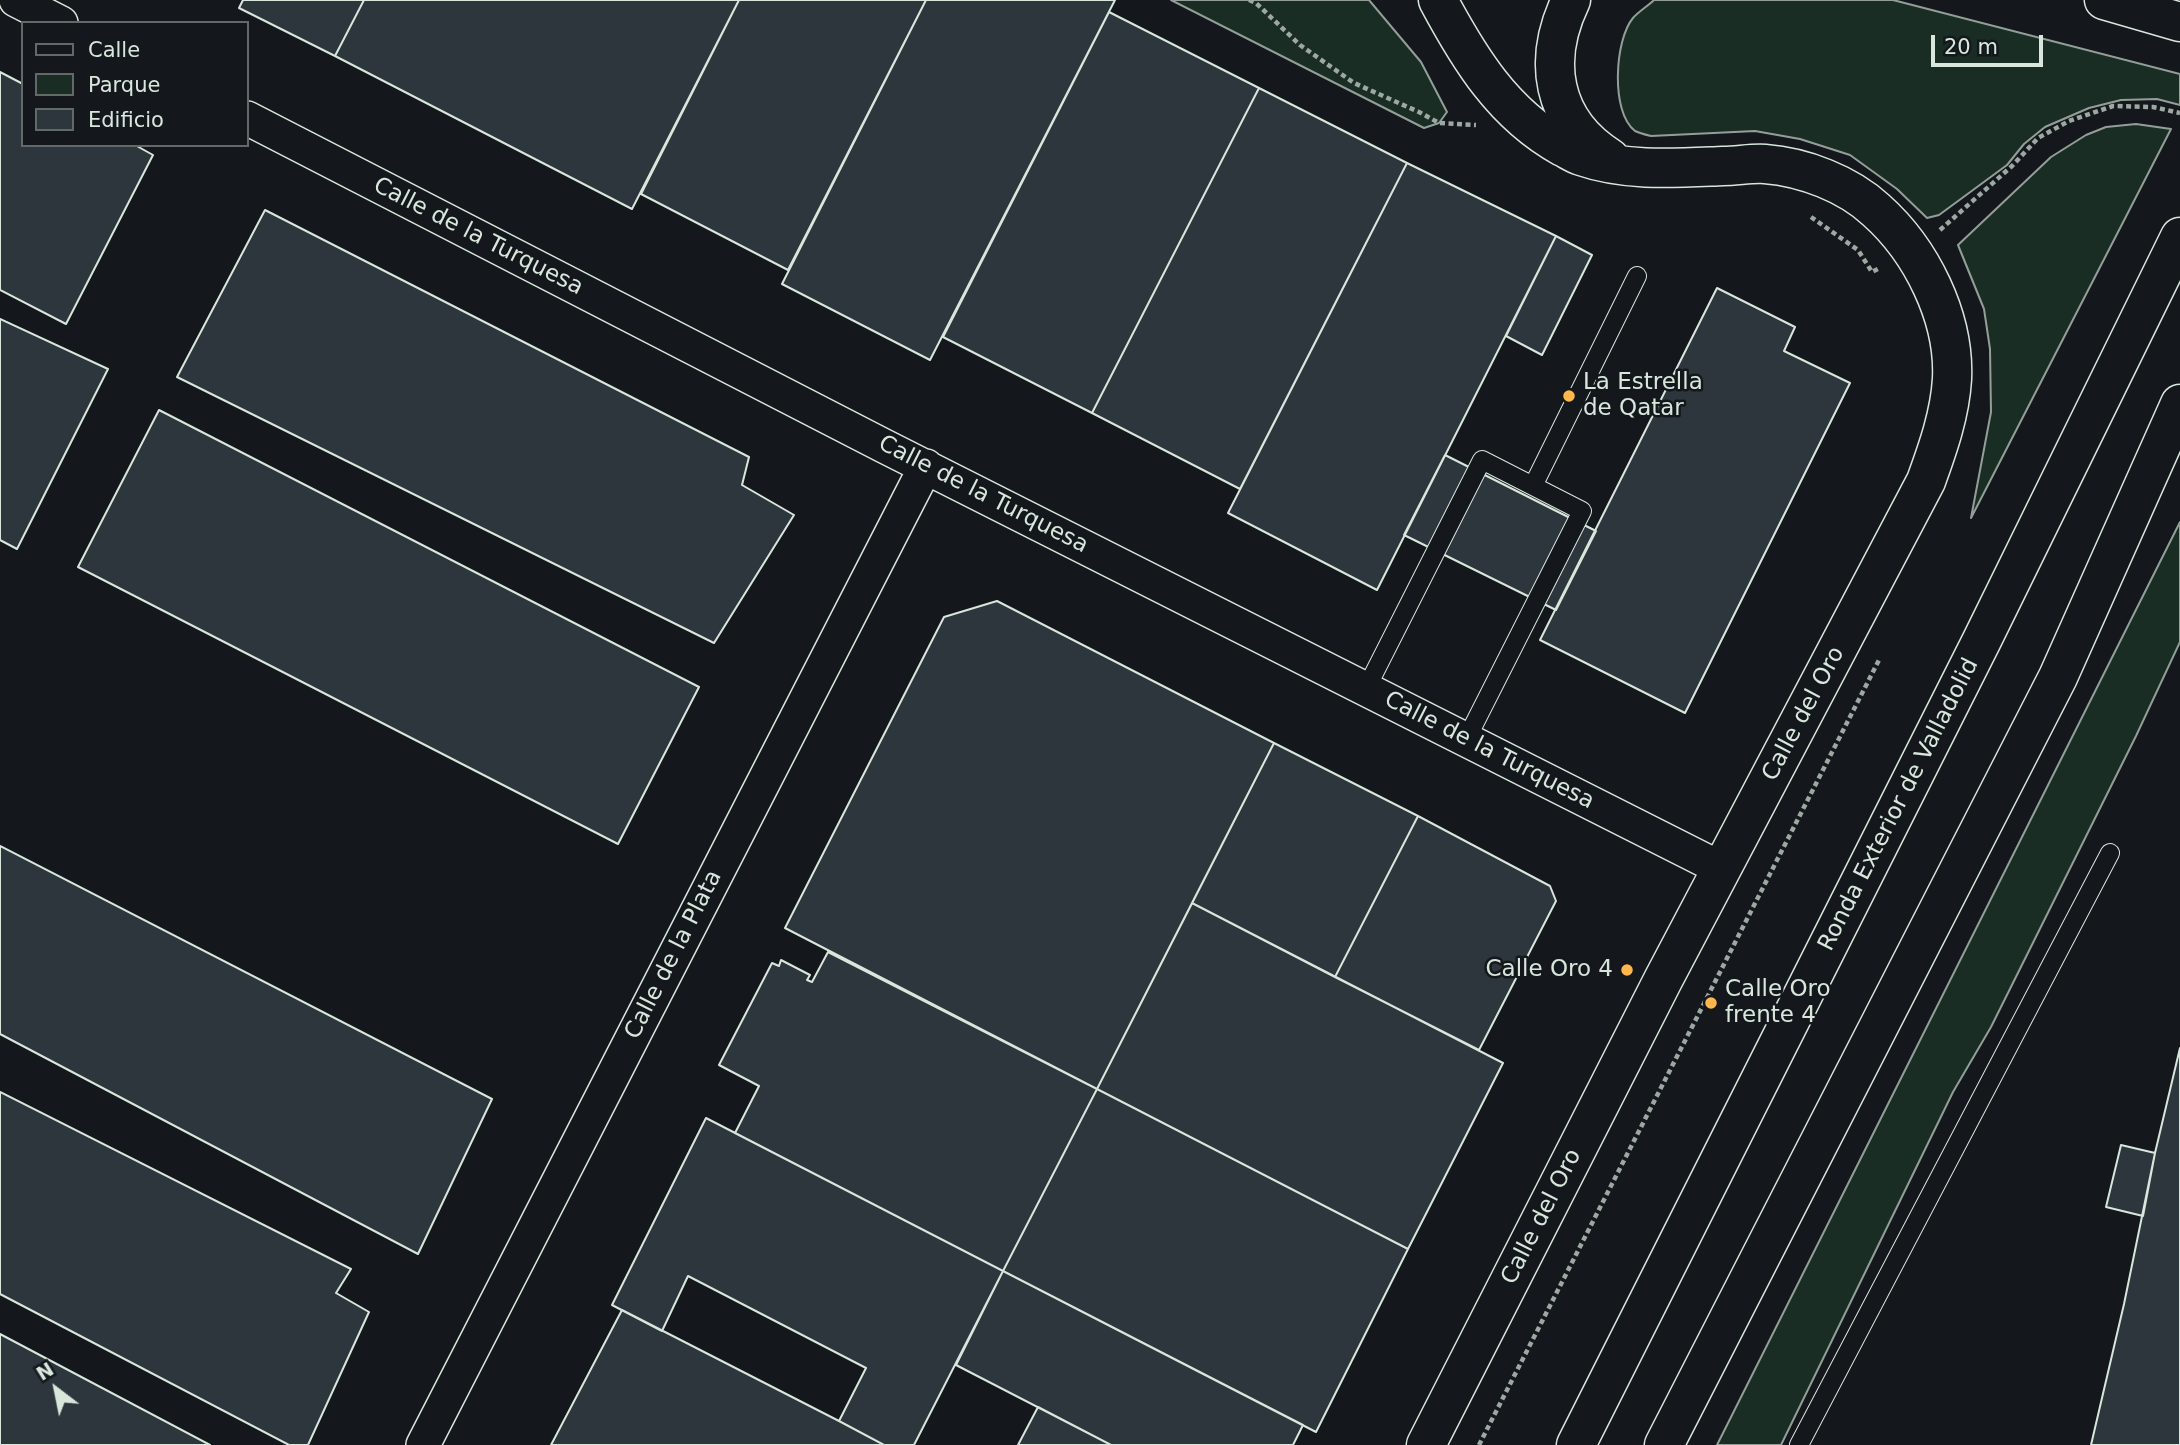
<!DOCTYPE html>
<html>
<head>
<meta charset="utf-8">
<style>
	body { margin:0 }
	#map { position:relative; width:2180px; height:1445px; overflow:hidden; background:#14181c; font-family:"DejaVu Sans",sans-serif }
	canvas { display:block }
	.legend { position:absolute; left:21px; top:21px; width:228px; height:126px; box-sizing:border-box; background:#14181c; border:2px solid #626a69; margin:0; padding:9px 12px; list-style:none; font-size:21px; color:#d8e6dc }
	.legend li { display:flex; align-items:center; gap:14px; height:35px }
	.legend b { width:35px; border:2px solid #626a69 }
	.north { position:absolute; left:21px; top:1354px; width:70px; height:70px; -webkit-text-stroke:5px #14181c; paint-order:stroke; rotate:328deg; font-size:19px; font-weight:700; line-height:28px; text-align:center; color:#d8e6dc }
	.north::after { content:''; display:block; margin:auto; width:24px; height:32px; background:#d8e6dc; clip-path:polygon(50% 0,100% 100%,50% 72%,0 100%) }
	.scale { position:absolute; left:1931px; top:35px; width:112px; height:32px; box-sizing:border-box; border:4px solid #d8e6dc; border-top:0; padding-left:9px; font-size:21px; line-height:24px; white-space:nowrap; color:#d8e6dc; -webkit-text-stroke:5px #14181c; paint-order:stroke }
</style>
</head>
<body>
<div id="map">
<canvas width="2180" height="1445"></canvas>
<ul class="legend">
<li><b style="height:9px;background:#14181c"></b>Calle</li>
<li><b style="height:19px;background:#1a2d24"></b>Parque</li>
<li><b style="height:19px;background:#2c363c"></b>Edificio</li>
</ul>
<div class="north">N</div>
<div class="scale">20 m</div>
</div>
<script>
const ctx = document.querySelector('canvas').getContext('2d');
ctx.lineJoin = 'round';
function fill(path, color) { ctx.fillStyle = color; ctx.fill(path, 'evenodd'); }
function stroke(path, color, width, dash) { ctx.strokeStyle = color; ctx.lineWidth = width; ctx.lineCap = dash ? 'butt' : 'round'; ctx.setLineDash(dash || []); ctx.stroke(path); }
function drawText(font, color, halo, rows, align = 'center') {
  ctx.font = font + ' "DejaVu Sans",sans-serif'; ctx.lineWidth = 5; ctx.setLineDash([]); ctx.textBaseline = 'middle'; ctx.strokeStyle = halo; ctx.fillStyle = color; for (const [text, x, y, turn = 0] of rows) {
    ctx.save(); ctx.translate(x, y); ctx.rotate((+turn || 0) * Math.PI / 180); ctx.textAlign = isNaN(turn) ? turn : align; if (halo) ctx.strokeText(text, 0, 0); ctx.fillText(text, 0, 0); ctx.restore();
  }
}
const green = new Path2D(`
	M1171,0H1369L1421,62L1447,112L1439,123L1424,128Z
	M1654,0H1893L2180,74V105L2157,99L2121,100L2089,108L2045,127L2024,144L2007,165L1939,215L1927,218L1897,189L1850,155L1800,139L1755,131L1651,136C1647,135 1639,133 1635,131C1610,112 1615,39 1633,18C1639,11 1648,6 1654,0Z
	M2136,124L2171,129L1971,518L1991,412L1990,349L1984,309L1958,245L2051,157L2086,135L2106,127Z
	M2180,522V642L2136,736L1991,1027L1953,1092L1781,1445H1717Z`);
fill(green, '#1a2d24');
stroke(green, '#939e99', 2);
const building = new Path2D(`
	M243,0H364L335,56L239,8Z
	M364,0H739L632,209L335,56Z
	M739,0H926L788,270L641,194Z
	M926,0H1115L930,360L782,284Z
	M1109,12L1259,88L1092,413L943,337Z
	M0,72L23,84V145H135L153,155L66,324L0,290Z
	M1259,88L1407,163L1240,489L1092,413Z
	M1407,163L1556,236L1377,590L1228,513Z
	M265,210L749,457L742,485L794,515L714,643L177,377Z
	M1556,236L1592,255L1542,355L1506,336Z
	M1717,288L1795,327L1784,351L1850,383L1685,713L1540,640Z
	M0,319L108,369L17,549L0,540Z
	M159,410L699,687L618,844L78,567Z
	M1445,455L1596,531L1556,610L1404,535Z
	M997,601L1274,743L1097,1089L785,928L944,617Z
	M1274,743L1418,816L1335,977L1192,903Z
	M1418,816L1550,886L1556,901L1479,1050L1335,977Z
	M0,846L492,1099L418,1254L0,1034Z
	M1192,903L1503,1063L1408,1249L1097,1089Z
	M828,952L1097,1089L1003,1271L735,1133L759,1086L719,1065L772,963L779,966L781,960L810,975L807,980L812,982Z
	M2180,1048V1445H2091L2124,1304L2155,1153Z
	M1097,1089L1408,1249L1316,1432L1003,1271Z
	M0,1092L351,1269L336,1293L369,1312L308,1445H289L0,1294Z
	M706,1118L1003,1271L914,1445H884L839,1421L866,1368L688,1276L662,1331L612,1305Z
	M2121,1145L2155,1153L2143,1216L2106,1207Z
	M1003,1271L1303,1425L1293,1445H1111L956,1365Z
	M622,1310L839,1421L884,1445H551Z
	M0,1334L210,1445H0Z
	M1038,1407L1111,1445H1018Z`);
fill(building, '#2c363c');
stroke(building, '#d8e6dc', 2);
const service = new Path2D(`
	M1533,486L1637,276
	M1366,689L1482,460L1582,511L1466,740
	M1799,1445L2110,853`);
const minor = new Path2D(`
	M16,0L61,23
	M247,118L884,446L1722,869
	M423,1445L926,466`);
const tertiary = new Path2D(`
	M1571,0C1542,60 1551,121 1610,158
	M1426,1445L1663,980L1926,481C1938,448 1950,414 1952,379C1955,317 1921,250 1876,210C1848,184 1804,167 1765,164C1752,163 1737,166 1723,166C1676,168 1627,172 1581,156C1575,154 1569,150 1563,147C1503,114 1469,58 1438,0`);
const trunk = new Path2D(`
	M2104,0L2180,22`);
const motorway = new Path2D(`
	M1576,1445L1982,640L2180,237
	M1664,1445L2058,677L2180,404`);
stroke(service, '#d8e6dc', 20);
stroke(minor, '#d8e6dc', 36);
stroke(tertiary, '#d8e6dc', 41);
stroke(trunk, '#d8e6dc', 41);
stroke(motorway, '#d8e6dc', 41);
stroke(new Path2D(`
	M1249,0L1256,3L1300,45L1354,83L1419,112L1439,123L1476,125
	M1811,217L1858,250L1872,272L1880,268
	M1940,230L2012,166L2038,138L2069,121L2113,106L2153,107L2180,113
	M1479,1445L1879,660`), '#9da8a2', 4.5, [5, 3.5]);
stroke(service, '#14181c', 18);
stroke(minor, '#14181c', 33);
stroke(tertiary, '#14181c', 38);
stroke(trunk, '#14181c', 38);
stroke(motorway, '#14181c', 38);
for (const [x, y, r, color] of [
	[1569,396,7,"#ffb74d"],
	[1627,970,7,"#ffb74d"],
	[1711,1003,7,"#ffb74d"]
]) { const dot = new Path2D(); dot.arc(x, y, r, 0, 2 * Math.PI); ctx.fillStyle = color; ctx.fill(dot); stroke(dot, '#14181c', 2.5); }
drawText('23px', '#d8e6dc', '#14181c', [
	["Calle de la Turquesa",478,237,27],
	["Calle de la Turquesa",983,495,27],
	["Calle del Oro",1804,714,-62],
	["Calle de la Turquesa",1489,751,27],
	["Ronda Exterior de Valladolid",1899,805,-63],
	["Calle de la Plata",674,955,-63],
	["Calle del Oro",1542,1217,-63]
]);
drawText('23px', '#d8e6dc', '#14181c', [
	["La Estrella",1583,383],
	["de Qatar",1583,409],
	["Calle Oro 4",1613,970,"right"],
	["Calle Oro",1725,990],
	["frente 4",1725,1016]
], 'left');
</script>
</body>
</html>
